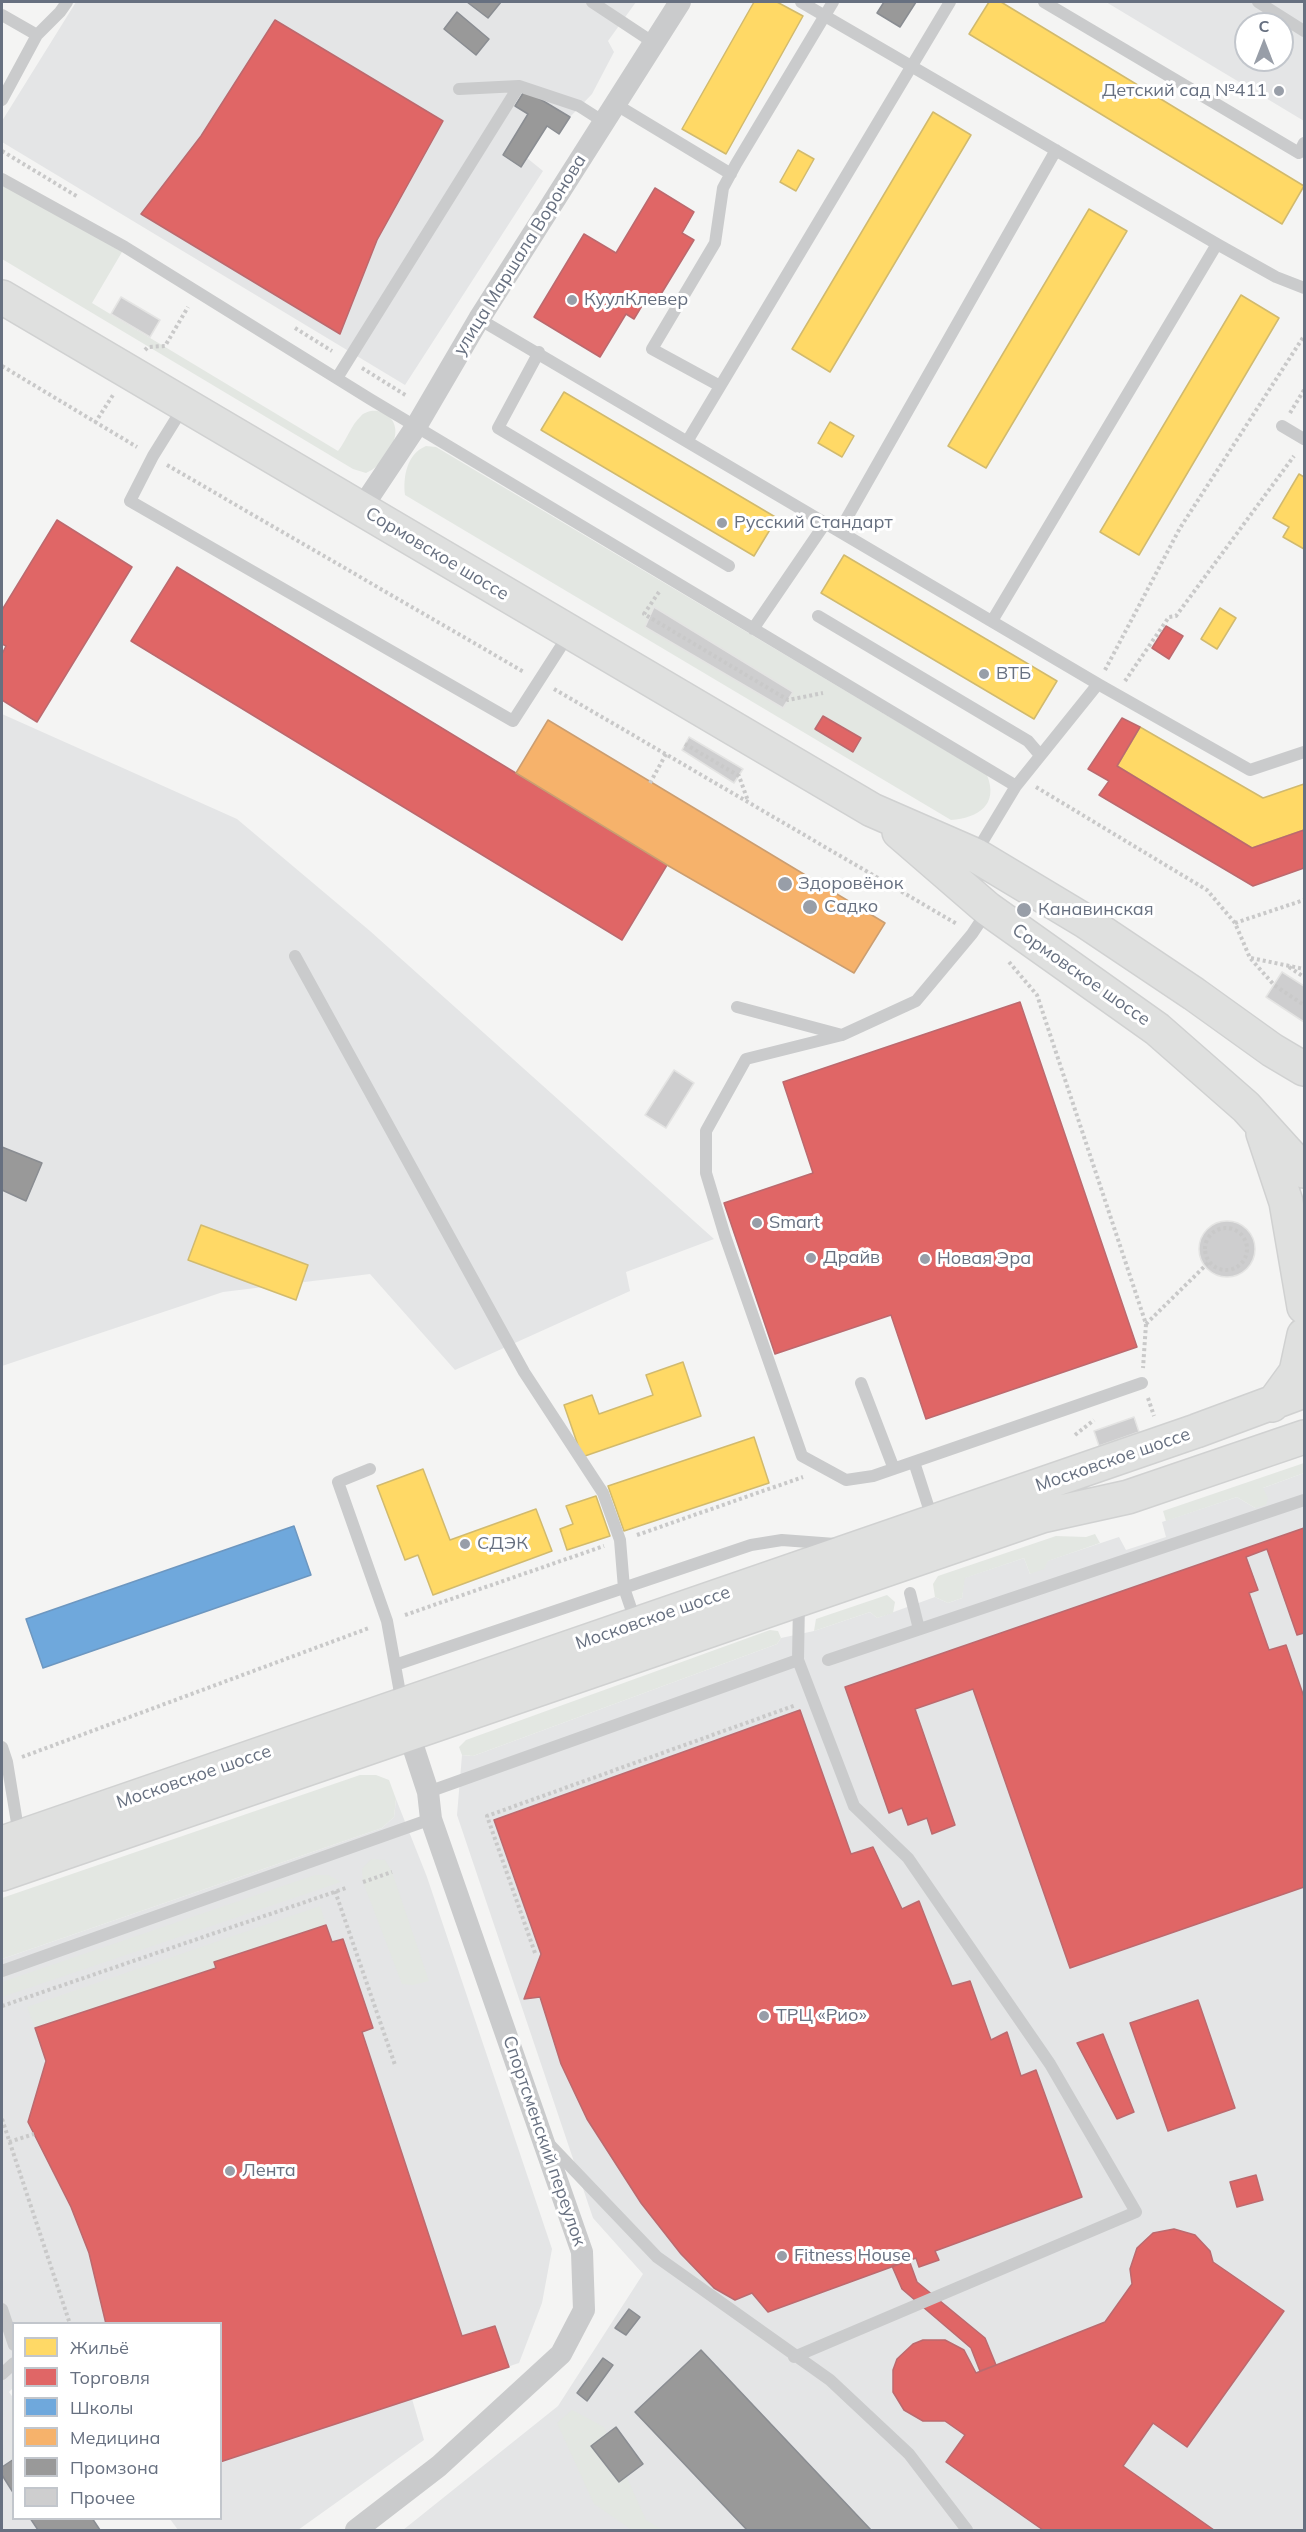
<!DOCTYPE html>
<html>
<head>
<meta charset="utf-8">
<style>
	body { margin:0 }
	#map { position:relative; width:1306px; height:2532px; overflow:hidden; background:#f4f4f3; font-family:Mulish,sans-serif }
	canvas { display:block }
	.frame { position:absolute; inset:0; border:3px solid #677080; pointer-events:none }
	.legend { position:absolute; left:12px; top:2322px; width:210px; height:198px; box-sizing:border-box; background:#fff; border:2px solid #c2c6cc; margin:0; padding:8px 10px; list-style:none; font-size:18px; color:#677080 }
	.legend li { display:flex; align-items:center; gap:12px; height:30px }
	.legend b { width:30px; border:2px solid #c2c6cc }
	.north { position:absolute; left:1234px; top:12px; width:60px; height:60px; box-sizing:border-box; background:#fff; border:2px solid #c2c6cc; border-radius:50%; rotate:0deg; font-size:16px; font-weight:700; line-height:24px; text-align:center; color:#677080 }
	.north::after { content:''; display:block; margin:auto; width:21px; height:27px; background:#989ea8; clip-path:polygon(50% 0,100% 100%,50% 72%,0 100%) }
</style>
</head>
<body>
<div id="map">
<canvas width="1306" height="2532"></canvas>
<div class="frame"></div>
<ul class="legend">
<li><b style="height:16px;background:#ffd966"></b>Жильё</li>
<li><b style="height:16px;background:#e06666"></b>Торговля</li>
<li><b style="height:16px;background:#6fa8dc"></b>Школы</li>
<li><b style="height:16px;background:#f6b26b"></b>Медицина</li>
<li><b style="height:16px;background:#999"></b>Промзона</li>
<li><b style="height:16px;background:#cececf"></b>Прочее</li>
</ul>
<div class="north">С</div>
</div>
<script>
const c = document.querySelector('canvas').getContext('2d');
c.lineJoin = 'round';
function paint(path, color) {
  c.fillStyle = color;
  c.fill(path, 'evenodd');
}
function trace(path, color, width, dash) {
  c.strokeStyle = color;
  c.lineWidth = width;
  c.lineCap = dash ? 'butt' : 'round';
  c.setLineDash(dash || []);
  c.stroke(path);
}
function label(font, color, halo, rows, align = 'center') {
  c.font = font + ' Mulish,sans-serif';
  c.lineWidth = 6;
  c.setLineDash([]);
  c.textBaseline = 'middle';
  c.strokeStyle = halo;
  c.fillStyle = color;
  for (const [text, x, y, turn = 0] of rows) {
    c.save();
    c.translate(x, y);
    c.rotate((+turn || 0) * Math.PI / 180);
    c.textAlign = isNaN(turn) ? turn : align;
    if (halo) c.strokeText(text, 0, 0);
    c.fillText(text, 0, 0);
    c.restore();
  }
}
paint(new Path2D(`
	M76 2H636L608 41 614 52 592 94 570 117 559 134 547 126 527 158 543 171 405 385 2 142V121Z
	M1106 2H1304V121ZM1246 24H1282V60H1246Z
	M2 714 237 819 370 931 714 1239 626 1272 630 1291 455 1370 370 1274 223 1292 2 1366Z
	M1304 1473V2530H403L558 2406 643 2274 593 2218 457 1815 462 1755 473 1756 777 1644 781 1638 814 1631 870 1612 877 1618 935 1597 948 1603 962 1598 964 1578 1024 1558 1030 1574 1047 1561 1119 1537 1126 1550 1166 1537 1162 1522 1237 1497 1255 1508 1263 1488Z
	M396 1799 427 1877 552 2249 542 2303 519 2363 412 2399 424 2440 298 2530H178L170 2519 220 2518V2324H14L13 2388 9 2392 14 2399V2518L92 2519 100 2530H2V1959L382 1828 394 1817Z`), '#e4e5e6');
paint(new Path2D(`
	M2 183 122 252 92 303 338 451C346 441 351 425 361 416 364 412 372 410 378 411 413 421 388 464 366 473L353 469 2 259Z
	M426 446 436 447 987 775C999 805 978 818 951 820L405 495C403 476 407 454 426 446Z
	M1304 1463V1473L1263 1488 1268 1498 1266 1505 1255 1508 1237 1497 1166 1521 1163 1511Z
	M1095 1534 1100 1543 1048 1561 1044 1569 1030 1574 1024 1558 965 1578 962 1598 948 1603 935 1597 933 1584 938 1576 1056 1536 1086 1537Z
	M887 1595 895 1602 893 1613 877 1618 870 1612 814 1631 816 1619Z
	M770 1630 778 1631 781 1638 777 1644 473 1756 462 1755 459 1747 466 1740Z
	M360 1775H376L389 1780 396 1799 394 1817 382 1828 2 1959V1898Z
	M371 1859 385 1860 392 1872 429 1981 413 1985 402 1984 363 1882 362 1869Z
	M315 1875H328L341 1882 2 1997V1982Z
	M320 1906 326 1925 214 1962 216 1968 35 2028 27 2007Z
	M572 2410 604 2427 646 2520 663 2530H632L594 2504 557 2423Z`), '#e3e7e2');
const homes = new Path2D(`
	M754 2H777L803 16 726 154 682 129Z
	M989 2H1001L1304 186 1282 224 969 34Z
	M933 112 971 135 830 372 792 349Z
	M798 150 814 159 796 191 780 182Z
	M1089 209 1127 231 986 468 948 446Z
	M1241 295 1279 318 1139 555 1100 532Z
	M564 392 777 518 754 556 541 430Z
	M830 422 854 436 842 457 818 443Z
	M1299 474 1304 477V549L1283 537 1289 527 1273 518Z
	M844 555 1057 681 1034 719 821 593Z
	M1220 608 1236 618 1217 649 1201 639Z
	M1140 727 1263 798 1304 784V830L1252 848 1117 766Z
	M201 1225 308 1265 296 1300 188 1260Z
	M683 1362 701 1416 582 1457 564 1405 592 1395 599 1414 653 1395 646 1375Z
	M754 1437 769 1483 624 1531 608 1486Z
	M423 1469 450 1540 536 1509 552 1551 433 1595 418 1555 405 1560 377 1486Z
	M596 1496 610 1536 567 1550 560 1529 573 1524 566 1506Z`);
paint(homes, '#ffd966');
trace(homes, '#d1ba6e', 1.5);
const shops = new Path2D(`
	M275 20 443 121 377 240 340 334 141 214 201 136Z
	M655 188 694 212 682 233 694 240 655 304 646 299 634 319 626 314 600 357 534 317 584 234 616 253Z
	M57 520 132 567 37 722 2 700V654L6 646 2 644V610Z
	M177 567 667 865 622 940 131 641Z
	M1166 626 1183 636 1169 659 1152 648Z
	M823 716 861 738 853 752 815 729Z
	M1122 718 1140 727 1117 766 1252 848 1304 830V868L1253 886 1099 795 1109 781 1088 769Z
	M1020 1002 1137 1347 926 1419 891 1315 775 1354 724 1203 813 1173 783 1082Z
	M1304 1528V1633L1297 1635 1267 1549 1246 1557 1258 1590 1249 1593 1269 1650 1286 1645 1304 1697V1887L1070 1968 973 1689 915 1709 955 1825 932 1834 927 1818 908 1825 902 1808 889 1813 845 1687Z
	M800 1710 851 1854 873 1847 902 1909 919 1901 952 1986 970 1981 991 2040 1007 2032 1021 2076 1036 2070 1082 2197 935 2251 939 2260 919 2267 916 2258 768 2312 752 2293 735 2300 714 2288 681 2254 641 2203 587 2119 561 2064 540 1997 524 1999 541 1954 494 1820Z
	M326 1925 332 1942 343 1939 373 2028 362 2032 462 2336 495 2326 509 2367 220 2462V2324H106L89 2253 71 2207 28 2122 46 2061 35 2028 216 1968 214 1962Z
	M1198 2000 1235 2108 1168 2131 1130 2023Z
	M1103 2034 1134 2112 1117 2119 1077 2043Z
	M1256 2175 1263 2200 1237 2207 1230 2182Z
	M1174 2229 1195 2235 1210 2251 1213 2262 1284 2311 1187 2447 1153 2423 1123 2466 1214 2530H1043L946 2462 965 2435 945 2421H923L904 2410 893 2392V2370L897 2359 913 2344 923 2340H945L964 2350 976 2373 1105 2322 1132 2284 1130 2269 1137 2248 1153 2233Z
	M909 2260 917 2282 985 2338 996 2365 980 2371 971 2348 902 2289 892 2266Z`);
paint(shops, '#e06666');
trace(shops, '#bc696e', 1.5);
const schools = new Path2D(`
	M294 1526 311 1575 43 1668 26 1619Z`);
paint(schools, '#6fa8dc');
trace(schools, '#6d97c0', 1.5);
const health = new Path2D(`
	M548 720 885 923 854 973 667 865 516 773Z`);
paint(health, '#f6b26b');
trace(health, '#cb9e71', 1.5);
const industry = new Path2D(`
	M467 2H501L488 18Z
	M884 2H916L900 27 877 13Z
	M457 12 489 39 476 55 444 29Z
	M525 90 570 117 559 134 547 126 521 167 503 155 528 114 515 106Z
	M2 1147 42 1163 26 1201 2 1190Z
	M629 2309 640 2317 626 2335 615 2328Z
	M701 2350 871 2530H747L635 2412Z
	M603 2358 613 2365 587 2401 577 2393Z
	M616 2427 643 2464 619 2482 591 2446Z
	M14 2459V2494L2 2475V2467Z
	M30 2518H92L100 2530H38Z`);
paint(industry, '#999');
trace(industry, '#8a8d92', 1.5);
const building = new Path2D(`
	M121 297 160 320 150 337 111 314Z
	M654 607 793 692 783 708 645 627Z
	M689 737 743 769 734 783 682 750Z
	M1282 972 1304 986V1022L1266 997Z
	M674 1070 694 1083 666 1128 645 1115Z
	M1199 1249a28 28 0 1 1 56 0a28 28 0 1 1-56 0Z
	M1134 1417 1139 1432 1099 1446 1094 1431Z`);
paint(building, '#cececf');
trace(building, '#e4e4e3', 1.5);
const secondary = new Path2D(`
	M2 297 872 810 975 855 1085 921 1194 994 1272 1050 1304 1069
	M899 832 988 909 1157 1029 1246 1107 1304 1171
	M1263 1133 1286 1202 1304 1307
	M1272 1405 1296 1372 1304 1335
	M2 1843 1196 1431 1304 1391
	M2 1874 1042 1516 1128 1497 1304 1437`);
trace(secondary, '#d0d1d1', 36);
trace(new Path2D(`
	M2 151 78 197
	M295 328 332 351
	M145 350 148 347 165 346 188 307
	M2 366 137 447
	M362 368 407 396
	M1290 413 1304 390
	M95 423 113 395
	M167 465 524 672
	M659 592 644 614 788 700 823 693
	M1105 670 1180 528 1304 336
	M1125 681 1169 617 1176 616 1294 456
	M554 689 957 924
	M685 744 739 776 748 801
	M650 783 666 754
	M1036 787 1207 890 1235 923 1250 958 1274 985 1304 1005
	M1235 923 1304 900
	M1251 958 1304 969
	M1009 962 1037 995 1146 1324 1143 1368
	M1289 967 1304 977
	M1205 1249a21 21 0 1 1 42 0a21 21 0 1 1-42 0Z
	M1146 1324 1209 1262
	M1148 1398 1154 1416
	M1075 1435 1094 1420
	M637 1535 803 1477
	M405 1615 604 1546
	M22 1757 369 1628
	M363 1882 392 1872
	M335 1891 395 2065
	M535 1953 487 1816 796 1705
	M2 2006 346 1888
	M2 2119 70 2324
	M9 2142 34 2134`), '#c9c9c9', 4, [3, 3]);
trace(new Path2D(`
	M592 2 654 43
	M801 2 1217 244
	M1044 2 1299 153 1304 143
	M1258 2 1304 31
	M2 15 37 35 2 100
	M37 35 60 12 67 2
	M459 89 519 86 579 106 604 122
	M615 104 731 174
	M2 179 125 247 370 399 1016 786
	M479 319 1098 684 1016 786 975 854
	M539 352 498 428 729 566
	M337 378 519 86
	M720 386 652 349 715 243 723 188 736 164 833 2
	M184 406 153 456 130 501 513 721 569 634
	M1282 426 1304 439
	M688 440 950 2
	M840 530 1056 150
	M818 616 1028 741 1040 755
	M992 621 1217 244 1276 277 1304 288
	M753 629 826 522
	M1098 684 1250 770 1304 752
	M295 956 524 1372 603 1493 620 1540 624 1588 636 1623
	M737 1007 842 1035 916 1001 972 934 988 910
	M842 1035 746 1059 706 1131V1173L725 1236 802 1456 846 1480 873 1476 1142 1383
	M861 1383 894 1469
	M914 1462 933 1521
	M370 1469 338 1482 387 1621 402 1704
	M910 1593 919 1629
	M828 1660 1304 1500
	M395 1665 751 1545 782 1540 835 1544
	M2 1747 7 1762 19 1835
	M428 1792 798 1660
	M2 1971 431 1819
	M550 2145 657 2257 830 2380 909 2454 967 2530
	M2 2309 14 2345
	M794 2357 1136 2212 1050 2064 908 1858 854 1806 798 1660 799 1601
	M2 2374 14 2363`), '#cacbcc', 12);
trace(new Path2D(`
	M361 509 417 425 479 319 680 2
	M356 2530 439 2466 561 2354 584 2310 582 2252 431 1819 428 1792 405 1722`), '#cacbcc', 22);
trace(secondary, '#dfe0df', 33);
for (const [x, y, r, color] of [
	[1279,91,6,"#989ea8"],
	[572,300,6,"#989ea8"],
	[722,523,6,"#989ea8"],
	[984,674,6,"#989ea8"],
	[785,884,8,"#989ea8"],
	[810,907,8,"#989ea8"],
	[1024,910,8,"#989ea8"],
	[757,1223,6,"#989ea8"],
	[811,1258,6,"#989ea8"],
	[925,1259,6,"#989ea8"],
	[465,1544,6,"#989ea8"],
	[764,2016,6,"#989ea8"],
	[230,2171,6,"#989ea8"],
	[782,2256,6,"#989ea8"]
]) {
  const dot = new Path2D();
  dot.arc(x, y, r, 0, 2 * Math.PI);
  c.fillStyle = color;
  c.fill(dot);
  trace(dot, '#fff', 2);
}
label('18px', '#677080', '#fff', [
	["Детский сад №411",1267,91,"right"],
	["КуулКлевер",584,300],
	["Русский Стандарт",734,523],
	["ВТБ",996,674],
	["Здоровёнок",798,884],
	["Садко",824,907],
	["Канавинская",1038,910],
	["Smart",769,1223],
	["Драйв",823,1258],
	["Новая Эра",937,1259],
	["СДЭК",477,1544],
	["ТРЦ «Рио»",776,2016],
	["Лента",242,2171],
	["Fitness House",794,2256]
], 'left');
label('18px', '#677080', '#fff', [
	["улица Маршала Воронова",520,255,-58],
	["Сормовское шоссе",437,554,31],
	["Сормовское шоссе",1081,975,35],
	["Московское шоссе",1113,1460,-19],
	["Московское шоссе",653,1618,-19],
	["Московское шоссе",194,1777,-19],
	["Спортсменский переулок",544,2141,71]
]);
</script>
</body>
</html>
